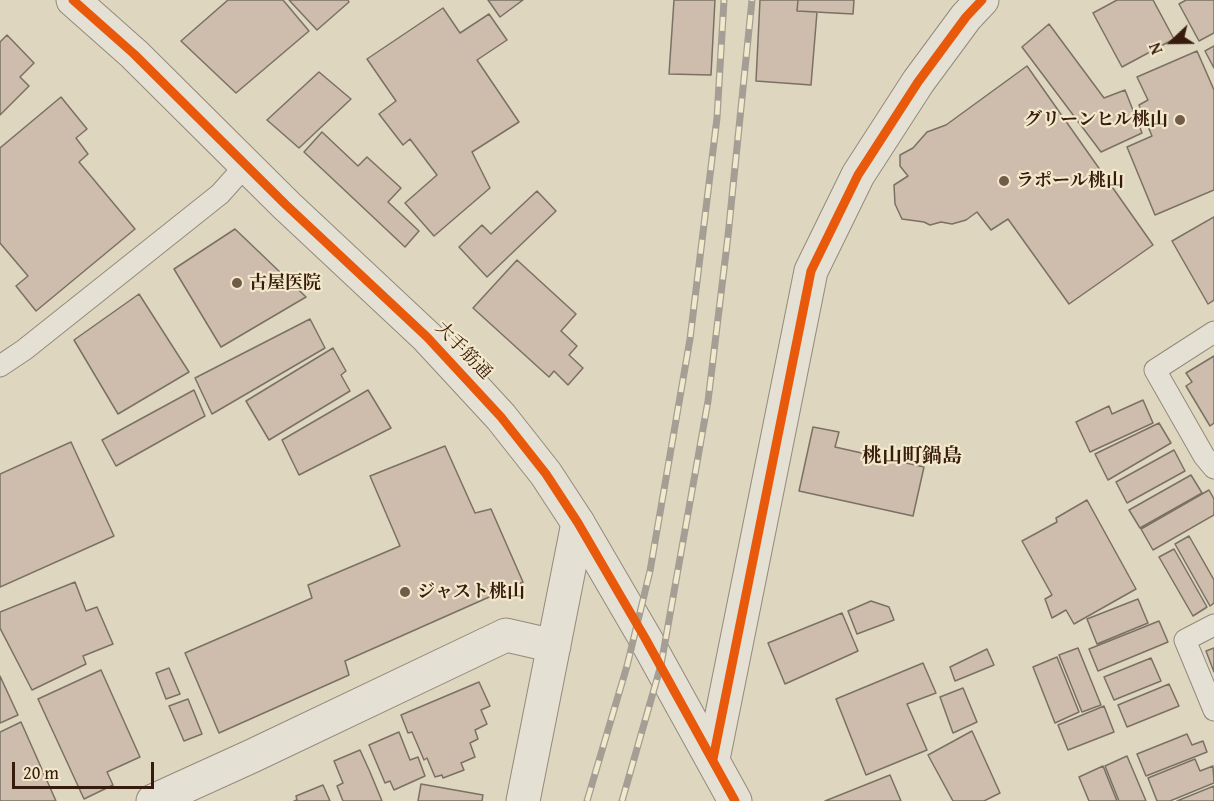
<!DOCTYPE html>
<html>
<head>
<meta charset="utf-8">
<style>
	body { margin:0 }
	#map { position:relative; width:1214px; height:801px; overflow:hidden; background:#ded6be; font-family:"Gentium Book Plus",serif }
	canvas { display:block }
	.north { position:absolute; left:1142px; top:12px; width:60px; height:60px; -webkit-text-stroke:4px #f2e8cc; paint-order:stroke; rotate:248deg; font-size:16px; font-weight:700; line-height:24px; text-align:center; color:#371b0c }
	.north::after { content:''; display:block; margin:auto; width:21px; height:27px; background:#371b0c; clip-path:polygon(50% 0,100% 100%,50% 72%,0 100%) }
	.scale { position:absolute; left:12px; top:762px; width:142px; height:27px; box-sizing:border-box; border:3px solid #371b0c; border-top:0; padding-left:8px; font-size:18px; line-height:21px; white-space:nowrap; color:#371b0c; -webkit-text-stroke:4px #f2e8cc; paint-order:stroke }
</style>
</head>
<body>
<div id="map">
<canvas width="1214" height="801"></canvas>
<div class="north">N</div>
<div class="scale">20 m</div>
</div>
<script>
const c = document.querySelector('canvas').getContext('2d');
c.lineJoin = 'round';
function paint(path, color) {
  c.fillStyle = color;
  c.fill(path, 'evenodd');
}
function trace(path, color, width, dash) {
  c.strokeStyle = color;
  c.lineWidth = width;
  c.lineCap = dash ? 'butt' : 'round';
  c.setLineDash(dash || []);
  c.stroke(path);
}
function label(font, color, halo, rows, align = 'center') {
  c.font = font + ' "Gentium Book Plus","Noto Serif JP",serif';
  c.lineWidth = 4.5;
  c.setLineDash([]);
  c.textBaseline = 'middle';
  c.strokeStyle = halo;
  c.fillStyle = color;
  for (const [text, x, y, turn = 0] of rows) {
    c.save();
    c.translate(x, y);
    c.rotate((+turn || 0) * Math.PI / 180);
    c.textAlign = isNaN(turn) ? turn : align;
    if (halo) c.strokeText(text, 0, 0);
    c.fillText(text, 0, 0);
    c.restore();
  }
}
const building = new Path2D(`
	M228 0H283L309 31 236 93 181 41Z
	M289 0H348L349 2 317 30Z
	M488 0H523L500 17Z
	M674 0H715L711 75 669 74Z
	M760 0H798L797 11 817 12 811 85 756 81Z
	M798 0H854L853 14 797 11Z
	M1117 0H1153L1174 39 1122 67 1093 13Z
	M1186 0H1214V33L1199 41 1179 4Z
	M443 8 460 33 489 14 507 40 477 60 519 122 472 152 490 188 434 236 405 203 437 175 410 139 403 145 379 114 396 101 367 59Z
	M1049 24 1104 98 1125 90 1142 133 1101 152 1022 47Z
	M7 35 34 63 20 77 29 86 0 115V42Z
	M1214 46V68L1205 51Z
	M1197 51 1214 90V190L1155 215 1127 147 1152 136 1139 105 1148 100 1137 77Z
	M1027 66 1153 245 1069 304 1008 219 991 230 977 212 966 220 952 224 941 222 930 225 924 222 902 219 895 204 894 185 908 176 900 166V155L913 148 927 132 946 125Z
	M319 72 351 99 299 148 267 120Z
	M61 97 87 129 76 138 88 154 79 162 135 229 36 311 16 286 28 276 0 243V148Z
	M322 132 358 166 367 157 401 188 388 202 419 231 405 247 304 152Z
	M537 191 556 211 487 277 459 247 482 225 491 234Z
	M1214 217V300L1208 304 1172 241Z
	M235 229 306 297 221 347 174 269Z
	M517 260 576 314 561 331 577 346 569 355 583 368 568 385 554 371 549 377 473 308Z
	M139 294 189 372 118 414 74 340Z
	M310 319 325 348 212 414 195 378Z
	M333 348 346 371 341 375 350 391 269 440 246 401Z
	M1214 356V423L1210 426 1186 386 1192 382 1186 373Z
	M194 390 205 416 116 466 102 440Z
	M368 390 391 428 299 475 282 440Z
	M1143 400 1153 423 1090 452 1076 422 1109 406 1112 414Z
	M1159 423 1171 443 1108 480 1095 454Z
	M813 427 839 432 835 447 924 467 913 516 799 491Z
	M71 442 114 536 0 587V474Z
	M445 446 475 513 491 509 523 582 345 661 349 675 219 733 185 653 312 598 308 585 400 546 370 476Z
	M1174 450 1185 471 1127 503 1116 482Z
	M1191 475 1202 493 1140 528 1129 510Z
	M1209 490 1214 499V515L1153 550 1141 529Z
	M1087 500 1136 589 1074 624 1066 610 1052 618 1045 599 1052 595 1022 541 1057 522 1056 518Z
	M1189 536 1214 580V603L1210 606 1175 544Z
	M1174 549 1207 607 1193 616 1159 557Z
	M75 582 86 611 97 607 113 644 83 656 86 664 32 690 0 628V612Z
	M1138 599 1148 623 1097 644 1087 619Z
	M871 601 889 607 894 620 857 634 848 611Z
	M842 613 858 651 785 684 768 643Z
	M1159 621 1168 642 1098 671 1089 649Z
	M1078 648 1101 705 1082 712 1059 655Z
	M1214 648V672L1206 651Z
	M987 649 994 665 955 681 950 667Z
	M1057 657 1079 712 1055 723 1033 667Z
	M1151 658 1161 681 1114 700 1104 677Z
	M923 663 936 693 907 704 927 750 866 775 836 699Z
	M169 668 180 694 166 699 156 673Z
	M101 670 140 757 107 772 113 785 84 799 38 699Z
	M0 676 18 715 0 723Z
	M479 682 490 706 481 710 487 724 475 730 478 739 470 743 475 757 461 763 464 770 443 778 442 775 435 777 427 758 424 760 412 732 408 733 401 715Z
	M1169 684 1179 706 1127 727 1118 705Z
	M963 688 977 722 953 733 940 697Z
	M188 699 202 734 184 741 169 706Z
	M1104 706 1114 732 1068 750 1058 725Z
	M21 722 56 801H0V732Z
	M972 731 1000 793 984 801H953L928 755Z
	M399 732 410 760 418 757 425 776 394 790 390 781 385 783 369 745Z
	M1187 734 1192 745 1203 741 1207 752 1146 776 1137 754Z
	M360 750 370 772 382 801H343L337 786 343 783 334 761Z
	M1127 756 1146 801H1119L1105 766Z
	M1195 759 1200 771 1213 766 1214 783 1170 801H1157L1148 778Z
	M1103 766 1117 801H1089L1079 777Z
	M890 775 901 801H825Z
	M421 784 483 795 482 801H418Z
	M323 785 330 801H294L297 800 296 796Z
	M1214 786V801H1177Z`);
paint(building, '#cebdac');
trace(building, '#7a7164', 1.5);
const service = new Path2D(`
	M1214 332 1155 370 1204 456 1214 468
	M0 366 24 350 220 194 245 166
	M1214 625 1185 640 1214 710`);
const minor = new Path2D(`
	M713 759 811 271 858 175 918 82 966 17 982 0
	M153 801 252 756 506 635 554 646
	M523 801 578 523`);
const tertiary = new Path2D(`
	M73 0 134 54 286 205 427 337 501 417 546 474 578 523 645 638 735 801`);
trace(service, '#938a7b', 23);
trace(minor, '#938a7b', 35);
trace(tertiary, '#938a7b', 35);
trace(service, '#e5e0d4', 21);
trace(minor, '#e5e0d4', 33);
trace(tertiary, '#e5e0d4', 33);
const rail = new Path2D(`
	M587 801 627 666 650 571 690 339 717 118 724 0
	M622 801 661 665 708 401 728 236 752 0`);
trace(rail, '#a49e94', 7);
trace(rail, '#f2e8cc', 4.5, [14]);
trace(new Path2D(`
	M73 0 134 54 286 205 427 337 501 417 546 474 578 523 645 638 735 801
	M713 759 811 271 858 175 918 82 966 17 982 0`), '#e8590c', 9);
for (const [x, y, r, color] of [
	[1180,120,6,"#715c4a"],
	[1004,181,6,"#715c4a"],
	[237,283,6,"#715c4a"],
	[405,592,6,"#715c4a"]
]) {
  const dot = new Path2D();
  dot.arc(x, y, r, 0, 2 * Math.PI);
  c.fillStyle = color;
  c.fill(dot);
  trace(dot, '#f2e8cc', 2);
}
label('bold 18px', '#371b0c', '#f2e8cc', [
	["グリーンヒル桃山",1168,120,"right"],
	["ラポール桃山",1016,181],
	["古屋医院",249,283],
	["ジャスト桃山",417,592]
], 'left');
label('18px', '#371b0c', '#f2e8cc', [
	["大手筋通",463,351,46]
]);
label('bold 20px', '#371b0c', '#f2e8cc', [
	["桃山町鍋島",912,457]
]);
</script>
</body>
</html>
